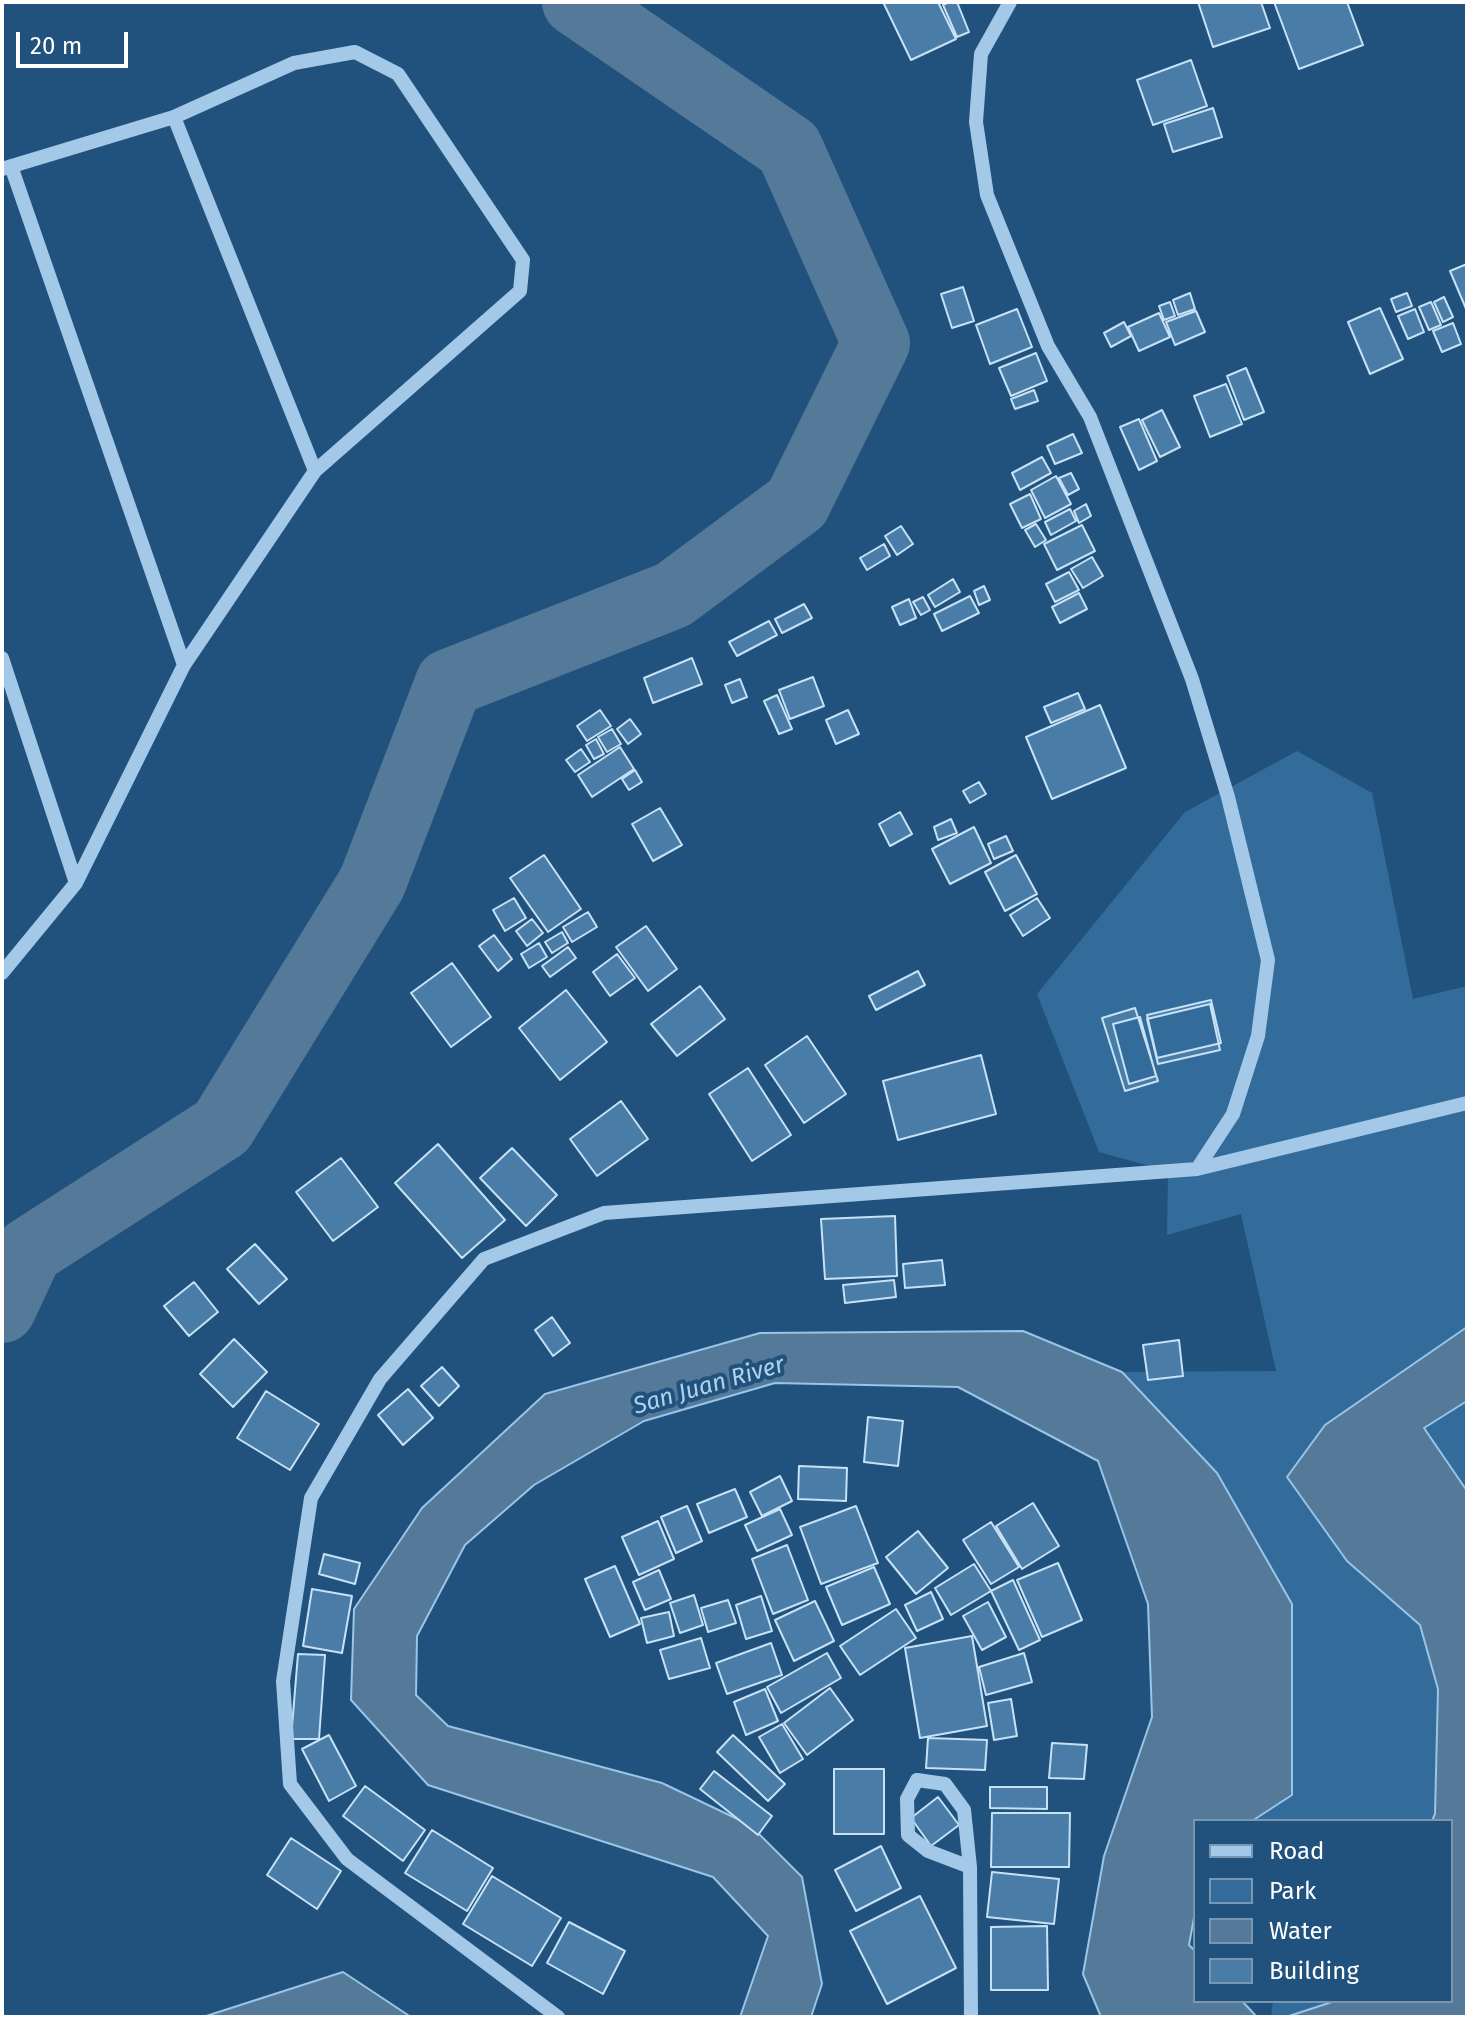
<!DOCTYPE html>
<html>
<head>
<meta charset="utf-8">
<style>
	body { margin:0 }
	#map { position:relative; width:1469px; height:2019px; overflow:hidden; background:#20527d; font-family:"Fira Sans",sans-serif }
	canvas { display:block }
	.frame { position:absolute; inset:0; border:4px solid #fff; pointer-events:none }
	.legend { position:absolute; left:1193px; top:1819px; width:260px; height:184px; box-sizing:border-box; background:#20527d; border:2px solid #7997b1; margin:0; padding:10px 14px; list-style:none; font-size:24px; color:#fff }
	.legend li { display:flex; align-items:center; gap:16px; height:40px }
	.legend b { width:40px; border:2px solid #7997b1 }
	.scale { position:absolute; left:16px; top:32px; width:112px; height:36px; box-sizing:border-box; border:4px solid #fff; border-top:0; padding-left:10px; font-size:24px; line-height:28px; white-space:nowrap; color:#fff; -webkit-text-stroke:6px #20527d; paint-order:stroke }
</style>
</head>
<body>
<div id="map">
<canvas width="1469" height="2019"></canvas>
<div class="frame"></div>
<ul class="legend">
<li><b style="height:10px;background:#a4c8e7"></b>Road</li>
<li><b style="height:22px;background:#336c9b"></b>Park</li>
<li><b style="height:22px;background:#557998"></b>Water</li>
<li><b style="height:22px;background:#497ca7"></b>Building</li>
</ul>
<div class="scale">20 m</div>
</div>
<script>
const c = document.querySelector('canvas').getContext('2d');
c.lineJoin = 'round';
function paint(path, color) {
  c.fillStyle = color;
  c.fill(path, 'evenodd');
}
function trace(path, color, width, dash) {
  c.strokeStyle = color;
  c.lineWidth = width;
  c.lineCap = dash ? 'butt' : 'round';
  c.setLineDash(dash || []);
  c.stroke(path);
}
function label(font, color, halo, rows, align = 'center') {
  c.font = font + ' "Fira Sans",sans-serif';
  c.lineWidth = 8;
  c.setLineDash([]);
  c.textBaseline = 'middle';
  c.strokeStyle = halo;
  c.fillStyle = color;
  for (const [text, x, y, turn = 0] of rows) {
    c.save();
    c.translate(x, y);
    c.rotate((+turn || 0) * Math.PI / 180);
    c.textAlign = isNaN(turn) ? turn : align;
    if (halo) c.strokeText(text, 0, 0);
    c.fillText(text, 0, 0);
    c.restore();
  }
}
paint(new Path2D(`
	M1297 751 1372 793 1413 999 1467 986V2017H1271L1273 2001H1451V1821H1252L1292 1794 1215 1471 1122 1372 1276 1371 1241 1214 1167 1235 1168 1171 1099 1152 1037 994 1185 812Z`), '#336c9b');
const water = new Path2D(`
	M1467 1327V1401L1424 1428 1467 1491V2017H1286L1335 2001H1451V1821H1432L1435 1814 1438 1689 1420 1625 1347 1561 1287 1477 1325 1425Z
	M1023 1331 1122 1372 1217 1473 1292 1604V1795L1252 1821H1195V1912L1189 1945 1195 1951V2001H1242L1257 2017H1101L1083 1974 1104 1856 1152 1717 1148 1604 1098 1461 958 1387 775 1383 644 1421 534 1485 465 1545 417 1636 416 1695 448 1726 662 1783 750 1825 802 1877 822 1984 811 2017H740L768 1936 713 1877 428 1785 351 1700 354 1609 422 1508 545 1394 760 1333Z
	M343 1972 411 2017H203Z`);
paint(water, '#557998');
trace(water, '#98c5e8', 2);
trace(new Path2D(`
	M2 1309 29 1251 222 1127 372 883 449 683 673 595 797 503 876 343 789 148 576 2`), '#557998', 68);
const building = new Path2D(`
	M883 2H938L956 39 911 60Z
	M949 2H957L969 32 957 37 943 5Z
	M1198 2H1261L1270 28 1213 47Z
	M1274 2H1347L1363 45 1299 69Z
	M1191 60 1207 106 1153 125 1137 80Z
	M1213 108 1222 137 1173 152 1164 124Z
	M1467 264V311L1450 271Z
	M963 287 974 321 952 328 941 294Z
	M1190 293 1195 309 1178 315 1173 300Z
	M1407 293 1412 306 1396 312 1391 299Z
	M1444 297 1453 317 1443 322 1434 302Z
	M1170 302 1175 316 1164 320 1159 306Z
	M1431 302 1441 325 1429 330 1419 307Z
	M1380 308 1403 359 1370 374 1348 322Z
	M1017 309 1032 347 990 364 976 325Z
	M1415 309 1424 332 1408 339 1398 316Z
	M1196 311 1205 332 1175 345 1166 322Z
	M1159 313 1170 337 1139 351 1128 327Z
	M1124 322 1131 336 1111 347 1104 333Z
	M1453 323 1461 344 1442 352 1433 331Z
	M1036 353 1047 381 1011 396 999 368Z
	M1246 368 1264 412 1244 420 1227 376Z
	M1226 384 1242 424 1210 437 1194 396Z
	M1034 390 1038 401 1015 409 1011 399Z
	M1162 410 1180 447 1160 457 1142 420Z
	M1139 419 1157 461 1139 470 1120 427Z
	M1073 434 1082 453 1055 464 1047 446Z
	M1042 457 1051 473 1020 490 1012 473Z
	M1071 473 1079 489 1068 495 1059 478Z
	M1056 476 1071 504 1045 518 1031 490Z
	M1030 494 1041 519 1022 528 1010 504Z
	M1086 504 1091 516 1079 523 1074 511Z
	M1070 509 1076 521 1051 535 1045 522Z
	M1036 524 1046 540 1035 547 1025 530Z
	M1082 525 1095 551 1057 570 1044 544Z
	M901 526 913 544 897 555 885 536Z
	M884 544 890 556 867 570 860 558Z
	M1092 557 1103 576 1083 588 1071 569Z
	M1069 572 1079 590 1055 602 1046 584Z
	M953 579 960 592 935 607 928 595Z
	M984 586 990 600 979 605 974 591Z
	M1079 593 1087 609 1060 623 1052 607Z
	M970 596 979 613 942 631 934 614Z
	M923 597 930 610 921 615 913 602Z
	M909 599 916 618 900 625 892 607Z
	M804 604 812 618 782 633 775 619Z
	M769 621 777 635 737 656 729 642Z
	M692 658 702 684 653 703 644 678Z
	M813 677 824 706 790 719 779 690Z
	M740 679 747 697 732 703 725 685Z
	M1078 693 1085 709 1051 723 1044 707Z
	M777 695 792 729 779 734 764 701Z
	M1100 705 1126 768 1052 799 1026 737Z
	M600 710 611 726 587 741 577 726Z
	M848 710 859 734 836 744 826 720Z
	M630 719 641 734 628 744 617 729Z
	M612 729 621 744 607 752 598 737Z
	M596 739 604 754 594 759 586 745Z
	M620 747 634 769 592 797 578 775Z
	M581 749 590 762 575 772 566 760Z
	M635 770 642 782 629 790 622 779Z
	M979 782 986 794 970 803 963 791Z
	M660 808 682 845 653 861 632 824Z
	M900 812 912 834 890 846 879 824Z
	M951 819 957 833 938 840 934 827Z
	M974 827 991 863 950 884 932 849Z
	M1006 836 1013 851 994 859 988 844Z
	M544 855 581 909 548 932 510 878Z
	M1016 855 1037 894 1005 911 985 872Z
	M514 898 526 918 505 931 493 910Z
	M1037 898 1050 918 1023 936 1010 915Z
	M588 912 597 927 572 942 563 927Z
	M532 919 543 933 527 946 516 931Z
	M646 926 677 969 648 991 616 947Z
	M562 932 568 943 552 953 545 942Z
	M494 935 512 959 498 971 479 946Z
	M539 943 547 957 529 968 521 954Z
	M568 947 576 958 550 977 542 966Z
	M617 954 635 978 610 996 593 972Z
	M452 963 491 1017 451 1047 411 993Z
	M918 971 925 985 876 1010 869 996Z
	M700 986 725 1019 677 1056 651 1024Z
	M566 990 607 1042 560 1080 519 1028Z
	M1211 1000 1221 1043 1157 1058 1147 1015Z
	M1210 1004 1220 1050 1158 1064 1147 1019Z
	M1135 1008 1158 1081 1125 1091 1102 1018Z
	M1140 1017 1156 1076 1129 1084 1113 1024Z
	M807 1036 846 1094 804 1123 765 1065Z
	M981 1055 996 1114 898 1140 883 1081Z
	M748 1068 791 1135 752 1161 709 1094Z
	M621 1101 648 1139 597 1176 570 1139Z
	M438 1144 505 1220 462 1258 395 1183Z
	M512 1148 557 1195 526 1226 480 1178Z
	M341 1158 378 1207 333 1241 296 1192Z
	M895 1216 897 1276 825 1279 821 1219Z
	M255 1244 287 1279 259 1304 227 1269Z
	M942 1260 945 1285 905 1288 903 1264Z
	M894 1280 896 1297 845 1303 843 1285Z
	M194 1282 218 1312 189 1336 164 1306Z
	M552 1317 570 1343 553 1356 535 1330Z
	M234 1339 267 1372 233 1407 200 1374Z
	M1179 1340 1183 1376 1148 1380 1143 1345Z
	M442 1367 459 1386 439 1406 421 1386Z
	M408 1389 433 1418 403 1445 378 1415Z
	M266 1391 319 1424 290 1470 237 1438Z
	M868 1417 903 1421 898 1466 864 1462Z
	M799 1466 847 1468 846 1501 798 1499Z
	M780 1476 792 1501 762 1516 750 1492Z
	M735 1489 747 1517 709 1533 697 1504Z
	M1033 1503 1059 1546 1022 1569 996 1526Z
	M687 1506 702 1541 676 1553 661 1517Z
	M856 1506 878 1563 821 1584 800 1527Z
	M780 1509 792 1535 757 1551 745 1525Z
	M658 1521 674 1559 639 1575 622 1537Z
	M991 1522 1019 1567 991 1584 963 1540Z
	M918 1531 948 1568 916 1594 886 1557Z
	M787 1545 808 1600 773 1614 752 1559Z
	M324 1554 360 1563 355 1584 319 1574Z
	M1058 1563 1082 1620 1042 1637 1017 1580Z
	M974 1564 991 1591 951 1615 935 1588Z
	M615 1566 640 1624 610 1637 585 1579Z
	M874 1567 890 1604 842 1625 826 1587Z
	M659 1570 671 1599 645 1610 633 1582Z
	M1013 1580 1040 1640 1019 1650 991 1591Z
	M312 1589 352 1596 342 1653 303 1646Z
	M931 1592 943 1619 917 1631 905 1605Z
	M694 1595 703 1625 680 1633 670 1603Z
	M761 1596 772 1631 746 1639 736 1605Z
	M728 1600 736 1623 708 1632 701 1608Z
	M815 1601 834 1641 794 1661 775 1620Z
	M988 1602 1006 1637 982 1650 963 1616Z
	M896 1609 916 1638 860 1675 840 1646Z
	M669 1612 674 1636 647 1643 641 1618Z
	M972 1636 987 1726 920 1738 905 1648Z
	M701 1638 710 1668 669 1679 660 1650Z
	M771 1643 782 1675 727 1694 716 1663Z
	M827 1653 841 1678 781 1713 767 1687Z
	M1024 1653 1032 1682 986 1695 979 1667Z
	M298 1654 325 1655 319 1739H291Z
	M830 1688 853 1720 807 1755 784 1723Z
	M765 1689 778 1721 746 1735 734 1702Z
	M1011 1699 1017 1736 994 1740 988 1703Z
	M782 1724 803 1759 780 1773 759 1737Z
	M329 1735 356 1786 329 1801 302 1749Z
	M733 1735 785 1784 768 1801 717 1752Z
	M928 1738 987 1740 985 1770 926 1768Z
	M1052 1743 1087 1745 1084 1779 1049 1778Z
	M834 1769H884V1834H834Z
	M714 1771 772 1816 758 1835 700 1789Z
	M365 1786 425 1830 403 1861 343 1816Z
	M990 1787H1047V1809L990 1808Z
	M938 1797 959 1825 931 1846 911 1818Z
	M992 1813H1070L1069 1867H991Z
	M432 1830 493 1868 467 1911 405 1873Z
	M291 1838 341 1871 317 1909 267 1875Z
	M881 1846 901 1888 856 1911 835 1870Z
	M992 1872 1059 1879 1054 1924 987 1917Z
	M492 1876 561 1918 532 1966 463 1924Z
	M920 1896 956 1968 887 2004 850 1931Z
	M569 1922 625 1951 603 1994 547 1963Z
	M1047 1926 1048 1990H991V1927Z`);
paint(building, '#497ca7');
trace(building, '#c7e1f5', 2);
trace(new Path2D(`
	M174 117 315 471
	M11 166 184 665
	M2 169 174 117 294 63 355 52 398 74 523 260 520 291 315 471 184 665 76 883 2 973
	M2 658 76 883
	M1197 1169 1467 1103
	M970 1867 928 1851 908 1835 907 1799 917 1780 945 1784 964 1810 970 1867 971 2017
	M558 2017 347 1859 290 1784 283 1681 311 1498 380 1379 484 1259 604 1213 1197 1169 1233 1114 1258 1036 1268 960 1228 797 1192 679 1090 417 1048 346 987 195 976 122 981 54 1010 2`), '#a4c8e7', 14);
label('italic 24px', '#afd2ee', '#20527d', [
	["San Juan River",709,1386,-16]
]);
</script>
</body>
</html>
